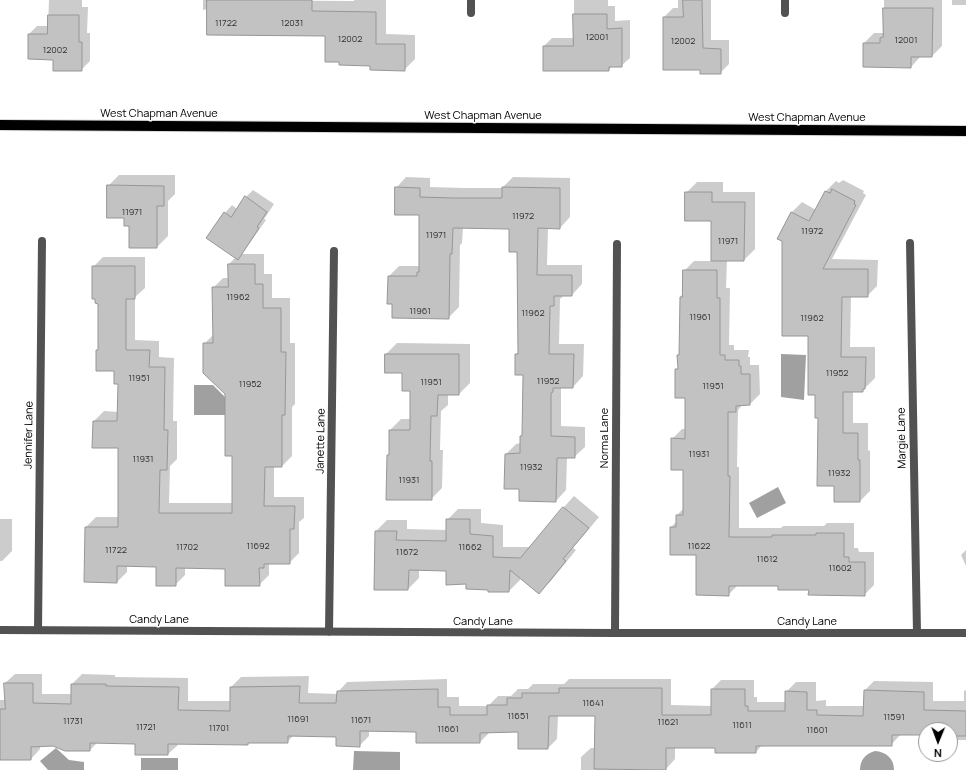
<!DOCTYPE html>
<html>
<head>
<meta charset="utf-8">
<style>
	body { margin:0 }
	#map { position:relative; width:966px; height:770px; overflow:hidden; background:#fff; font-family:Manrope,sans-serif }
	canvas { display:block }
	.north { position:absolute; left:918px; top:722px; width:40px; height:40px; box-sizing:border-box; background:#fff; border:1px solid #999; border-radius:50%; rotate:181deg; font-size:11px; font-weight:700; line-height:16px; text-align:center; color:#000 }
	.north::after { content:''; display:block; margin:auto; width:14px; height:18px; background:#000; clip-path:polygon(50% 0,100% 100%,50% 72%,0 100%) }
</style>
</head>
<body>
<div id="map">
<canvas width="966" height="770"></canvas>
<div class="north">N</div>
</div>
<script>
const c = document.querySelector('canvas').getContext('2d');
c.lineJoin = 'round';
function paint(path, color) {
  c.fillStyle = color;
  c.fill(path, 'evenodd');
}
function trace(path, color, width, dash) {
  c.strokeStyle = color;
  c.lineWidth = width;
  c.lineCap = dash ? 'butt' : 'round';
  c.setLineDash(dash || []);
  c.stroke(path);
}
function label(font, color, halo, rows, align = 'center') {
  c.font = font + ' Manrope,sans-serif';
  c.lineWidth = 3;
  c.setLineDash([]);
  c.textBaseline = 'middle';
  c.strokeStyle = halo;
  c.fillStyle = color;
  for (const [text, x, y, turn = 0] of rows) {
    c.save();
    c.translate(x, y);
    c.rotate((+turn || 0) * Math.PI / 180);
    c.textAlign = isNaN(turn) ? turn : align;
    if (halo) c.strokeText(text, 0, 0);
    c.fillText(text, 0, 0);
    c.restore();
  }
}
paint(new Path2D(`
	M781 354 806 355 804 400 781 397Z
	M194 385H213L225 397V415H194Z
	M778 487 786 503 757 518 749 503Z
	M56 748 69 760 84 762V770H48L40 761Z
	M354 751 400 752V770H353Z
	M875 751C886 752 894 758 894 770H860C860 760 865 754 875 751Z
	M141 758H178V770H141Z`), '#a0a0a0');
paint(new Path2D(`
	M49 0H82V7H88L87 33H90V61L81 70 54 59 29 34 37 26H48Z
	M203 0 354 1V0H386V34L415 35V59L404 70 340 61 326 35 208 9 203 10Z
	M574 0H608V6H615V21L630 20V58L621 66H612L609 70 544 46 552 38H574Z
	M678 0H716H711V40H729V64L720 73 701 69 664 17 673 8H678Z
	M884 0H942V46L932 56H921L911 67 864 43 874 33H884Z
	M952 0H966V5H952Z
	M119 175H175V194L168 201V236L157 247 130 225 108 186Z
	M406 177 430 178V187L464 188H502L513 177 570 178V217L560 228H548L547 265H582V284L572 295H564L560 299 559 344H584L583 376 573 387H561V426L585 427V447L574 457H567L566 490 556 501 520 488H505L506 454 516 444 521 443V436L524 434V374L516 354 519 352 518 251 510 228 463 227 462 243 460 245 459 307 448 318 393 303 389 276 399 266H420V214L396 188Z
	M843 180 864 191 863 193 866 195 832 259 878 260 877 286 867 296H851L850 347H875V378L862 391H853V423H868V451L870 450V491L860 501 819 417 792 212 802 202 816 210 826 191 836 181 839 183Z
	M697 182H723V192H755V249L744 260H727L726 288H730L729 345H734V350H749L748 357H750V365H759L760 394 750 404H743L738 410 737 467H739V528H781L783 526H824L827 523H854V548H858L859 552H874V585L864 595 779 585H738L728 595 697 554 671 527 677 521V515L684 508V469L672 439 682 429H686L687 397 676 370 679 367 678 355 680 354V297L683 294 684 271 694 261H712V220L686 193Z
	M253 190 274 204 264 219 266 220 242 254H264V274H272V298H290V343H295V404L292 407V456L282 466H274V497H304V518L299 522V553L289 563H269V575L259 585 226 568 185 567V575L175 585 157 566 127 565V572L117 582 85 581 86 527 96 517H119V447L94 421 104 411 118 412 119 383 115 370H97V350L99 348V303L93 267 103 257H145V288L135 297V340L159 341V357L174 358 173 421H177V459L170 466 169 503H233V455L226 394 204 344 214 334 213 288 223 278H229V264L236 257 208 238 225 213 232 205 237 209 246 197Z
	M397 343 470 344V383L459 394H448V405L441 411 440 450H443L442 488 431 499 388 455 390 453V430L401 419H411V389L403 372 386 354Z
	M574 496 599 517 573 548 576 550 550 582 539 592 520 577V580L509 591 489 589 467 583 447 570 419 569V578L408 589 376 531 387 520H407V529L447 530V520L458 509H481V523L503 525V547H530L564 507Z
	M0 519H12V551L2 561H0Z
	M966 550V566L961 555Z
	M15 674H42V694H72V684L82 674 115 675V677L188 678V701H231V687L241 677 309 676 308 693 338 694V692L347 682 447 679V697H459V706H488L498 696H511L518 689H528L533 684H564L569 679H671V705L712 706V689L721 680H754V697H757V702H786V692L796 682H816V701L826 700V706H865V690L874 681 933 682V701H964V691L966 690V740H950V730H926V734H901L891 745H762L756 752 716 747H675V759L666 769 620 768 618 770H581V757L591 748H596V715H558L557 739 548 748 519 731 489 733 480 742 417 731 369 730V736L359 746 337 736 294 735 287 742 178 743V745L168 754 136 743 98 742 90 750 54 745 40 746V749L31 759H0V700H5V683Z`), '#0003');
const building = new Path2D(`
	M207 0H312V11L376 12V44H405V71L370 70V66L339 65V62H325V36L207 35Z
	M683 0H702L703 48 721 49V74H700V70H663V17H683Z
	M883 8H933L932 57H911V68L863 67V43H880V38L883 37Z
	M573 14H607V29L622 28V67H609V71H543V46H573Z
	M48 15H79V42H82V71H53V60L28 59V34H47Z
	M107 185 164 186V206H157V248H129V226H124V218H107Z
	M395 187 420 188V197L453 198H502V187L560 188V229L538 228 537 275H572V296H554V306H550L549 354H574L573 388H553V392L551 393V436L575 437V458H557L556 502 519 501V489H504L505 454 520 453V436H522L523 375H515V354H518L517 252H509V229L453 228 452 254H450L449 319 392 318V304H387L388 276H417V272H419V215H395Z
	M832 189 855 201 854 204 856 205 823 269H868V297H842L841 357H866L865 389H863V392H843V433H858V460H860V502H834V486H817L818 418H815V395H808V336H782V241L777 239 791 212 809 221 825 191 830 193Z
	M685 192H712V202H745L744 261H711V221H685Z
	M245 196 267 212 257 227 259 228 238 260 206 238 224 212 231 217Z
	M228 264H255V284H263V308H281V352H286L285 415H282V467H265L264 506H295L294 529H290V564H264V568H259L260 586H225V569L176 568V586H156V567L117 566V583L84 582 85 527H118V448H92L93 421H117L118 384H114V371H96V350H98V304L95 303V299H92V266H135V299H126V350H150L149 367H165L164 430H168L167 470H160L159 513H232V456H225V394L203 373V343H213L212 287H228Z
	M683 270H717V298H720V355H725V360H739V366H741V374H750V405L736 406V412H728V476H730L729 537H772V535H816V533H844V557H849V562H865V596L808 595 809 590H778V586H729V596L696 595V555H670V527H676V515H683V470H671V438L685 439V398H675V369H678L677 355H679L680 297H682Z
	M385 354H459V395H438L437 416H431L430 461H432V500H386L387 455H389V430H410V391H402V373H385Z
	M563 507 589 528 563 559 566 561 539 594 510 570 509 592H488V590L466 589V584L446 585V571L409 570 408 590H374L375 531H397L396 540 446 541V519H470V534L493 536V557L520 558Z
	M4 683H33V703L71 704V684H106V686L179 687 178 710 230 711V687L300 686 299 703H336L337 691 438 689V707H450V715H487V705H507V698H522V693H559V688H662V715H711V689H745V706H748V711H785V691L807 692V710H817V715L863 716 864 690 924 692V710L966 711V736H950V730H926V735H892V746H756V753H715V748H666V770L594 769 595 716H549L548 749H518V732L480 733V743H416V732L360 731V747L336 746V737L288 736V743H248V745L168 744V755H135V744L90 743V751H65L53 746 31 747V760H0V709H5Z`);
paint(building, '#c2c2c2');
trace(building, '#969696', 1);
const primary = new Path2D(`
	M0 125 966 131`);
trace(primary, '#dbdbdb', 12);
trace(new Path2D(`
	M471 13V0
	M785 13V0
	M910 243 917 633
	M0 630 615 633H966
	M38 630 42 241
	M329 632 334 251
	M615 633 617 244`), '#525252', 8);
trace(primary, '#000', 10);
label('9px', '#303030', null, [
	["11722",226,23],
	["12031",292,23],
	["12001",597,37],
	["12002",350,39],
	["12001",906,40],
	["12002",683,41],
	["12002",55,50],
	["11971",132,212],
	["11972",523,216],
	["11972",812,231],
	["11971",436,235],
	["11971",728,241],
	["11962",238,297],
	["11961",420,311],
	["11962",533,313],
	["11961",700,317],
	["11962",812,318],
	["11952",837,373],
	["11951",139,378],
	["11952",548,381],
	["11951",431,382],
	["11952",250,384],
	["11951",713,386],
	["11931",699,454],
	["11931",143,459],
	["11932",531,467],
	["11932",839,473],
	["11931",409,480],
	["11692",258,546],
	["11622",699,546],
	["11702",187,547],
	["11662",470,547],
	["11722",116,550],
	["11672",407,552],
	["11612",767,559],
	["11602",840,568],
	["11641",593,703],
	["11651",518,716],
	["11591",894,717],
	["11691",298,719],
	["11671",361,720],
	["11731",73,721],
	["11621",668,722],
	["11611",742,725],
	["11721",146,727],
	["11701",219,728],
	["11661",448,729],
	["11601",817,730]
]);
label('11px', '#000', '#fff', [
	["West Chapman Avenue",159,114],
	["West Chapman Avenue",483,116],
	["West Chapman Avenue",807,118],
	["Jennifer Lane",29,435,-89],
	["Norma Lane",605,438,-90],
	["Margie Lane",902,438,-91],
	["Janette Lane",321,441,-89],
	["Candy Lane",159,620],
	["Candy Lane",483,622],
	["Candy Lane",807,622]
]);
</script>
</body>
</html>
